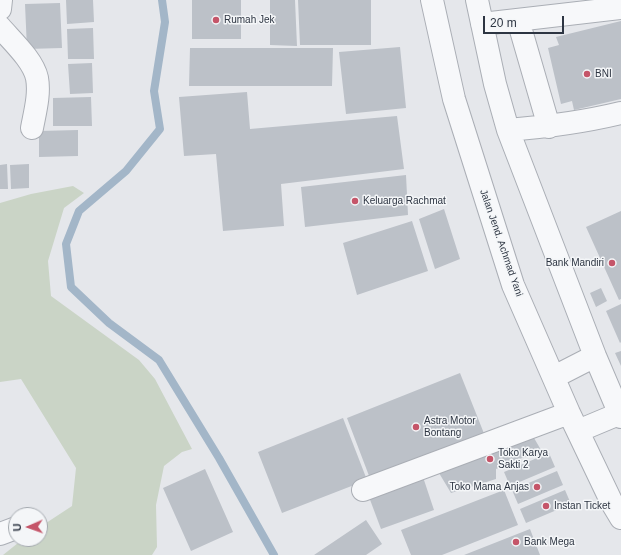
<!DOCTYPE html>
<html>
<head>
<meta charset="utf-8">
<style>
	body { margin:0 }
	#map { position:relative; width:621px; height:555px; overflow:hidden; background:#e5e7eb; font-family:Helvetica,sans-serif }
	canvas { display:block }
	.north { position:absolute; left:8px; top:507px; width:40px; height:40px; box-sizing:border-box; background:#f4f6f8; border:1px solid #a4a9af; border-radius:50%; rotate:268deg; font-size:11px; font-weight:700; line-height:16px; text-align:center; color:#2d3542 }
	.north::after { content:''; display:block; margin:auto; width:14px; height:18px; background:#c55569; clip-path:polygon(50% 0,100% 100%,50% 72%,0 100%) }
	.scale { position:absolute; left:483px; top:16px; width:81px; height:18px; box-sizing:border-box; border:2px solid #2d3542; border-top:0; padding-left:5px; font-size:12px; line-height:14px; white-space:nowrap; color:#2d3542; -webkit-text-stroke:3px #f4f6f8; paint-order:stroke }
</style>
</head>
<body>
<div id="map">
<canvas width="621" height="555"></canvas>
<div class="north">U</div>
<div class="scale">20 m</div>
</div>
<script>
const c = document.querySelector('canvas').getContext('2d');
c.lineJoin = 'round';
function paint(path, color) {
  c.fillStyle = color;
  c.fill(path, 'evenodd');
}
function trace(path, color, width, dash) {
  c.strokeStyle = color;
  c.lineWidth = width;
  c.lineCap = dash ? 'butt' : 'round';
  c.setLineDash(dash || []);
  c.stroke(path);
}
function label(font, color, halo, rows, align = 'center') {
  c.font = font + ' Helvetica,sans-serif';
  c.lineWidth = 3;
  c.setLineDash([]);
  c.textBaseline = 'middle';
  c.strokeStyle = halo;
  c.fillStyle = color;
  for (const [text, x, y, turn = 0] of rows) {
    c.save();
    c.translate(x, y);
    c.rotate((+turn || 0) * Math.PI / 180);
    c.textAlign = isNaN(turn) ? turn : align;
    if (halo) c.strokeText(text, 0, 0);
    c.fillText(text, 0, 0);
    c.restore();
  }
}
paint(new Path2D(`
	M73 186 84 193 64 208 48 261 51 296 139 360 155 379 192 449 182 452 164 466 156 505 157 547 152 555H3L23 539H40V527L72 506 76 468 21 379 0 382V203L31 194Z`), '#cad4c6');
trace(new Path2D(`
	M162 0 165 22 154 91 160 129 126 171 79 211 66 244 71 287 109 323 159 360 219 458 274 555`), '#a3b6c8', 8);
paint(new Path2D(`
	M66 0H93L94 22 67 24Z
	M192 0H241V39H192Z
	M270 0H295L297 46 270 45Z
	M298 0H371V45H300Z
	M60 3 62 48 27 49 25 4Z
	M621 21V99L574 110 572 101 561 104 548 48 559 45 556 37Z
	M93 28 94 59H68L67 29Z
	M400 47 406 108 346 114 339 52Z
	M190 48H333L332 86H189Z
	M92 63 93 93 70 94 68 64Z
	M247 92 250 129 397 116 404 169 281 184 284 226 223 231 216 154 184 156 179 97Z
	M91 97 92 126H53V98Z
	M78 130V156L39 157V131Z
	M7 164 8 189H0V165Z
	M29 164V188L11 189 10 165Z
	M406 175 408 215 305 227 301 187Z
	M444 209 460 259 435 269 419 219Z
	M621 211V299L619 300 586 227Z
	M412 221 428 271 357 295 343 243Z
	M601 288 607 301 596 307 590 293Z
	M621 304V342L620 343 606 311Z
	M621 351V366L615 353Z
	M460 373 485 436 371 481 347 418Z
	M343 418 367 480 282 513 258 452Z
	M530 431 541 450 496 469V479L451 493 436 468Z
	M549 453 555 467 510 486 504 472Z
	M205 469 233 532 191 551 163 488Z
	M557 471 563 485 518 504 512 490Z
	M423 477 434 510 381 529 369 497Z
	M504 490 518 525 442 555H411L401 530Z
	M565 490 571 504 526 523 520 509Z
	M366 520 382 544 366 555H314Z
	M530 529 540 555H464Z`), '#bcc1c8');
const minor = new Path2D(`
	M432 0 454 99 513 285 569 413 612 503 621 518
	M477 0 495 84 508 130 595 356 621 417
	M0 9 1 0
	M518 20 549 127
	M482 24 621 8
	M0 27C12 41 33 60 37 78 40 94 35 112 32 128
	M508 130C546 127 584 122 621 113
	M554 377 595 356
	M578 431 621 413
	M363 490 569 413
	M0 534 16 528`);
trace(minor, '#aaaeb5', 24);
trace(minor, '#f7f8fa', 22);
for (const [x, y, r, color] of [
	[216,20,4,"#c55569"],
	[587,74,4,"#c55569"],
	[355,201,4,"#c55569"],
	[612,263,4,"#c55569"],
	[416,427,4,"#c55569"],
	[490,459,4,"#c55569"],
	[537,487,4,"#c55569"],
	[546,506,4,"#c55569"],
	[516,542,4,"#c55569"]
]) {
  const dot = new Path2D();
  dot.arc(x, y, r, 0, 2 * Math.PI);
  c.fillStyle = color;
  c.fill(dot);
  trace(dot, '#f4f6f8', 1.5);
}
label('10px', '#2d3542', '#f4f6f8', [
	["Rumah Jek",224,20],
	["BNI",595,74],
	["Keluarga Rachmat",363,201],
	["Bank Mandiri",604,263,"right"],
	["Astra Motor",424,421],
	["Bontang",424,433],
	["Toko Karya",498,453],
	["Sakti 2",498,465],
	["Toko Mama Anjas",529,487,"right"],
	["Instan Ticket",554,506],
	["Bank Mega",524,542]
], 'left');
label('10px', '#2d3542', '#f4f6f8', [
	["Jalan Jend. Achmad Yani",501,243,71]
]);
</script>
</body>
</html>
